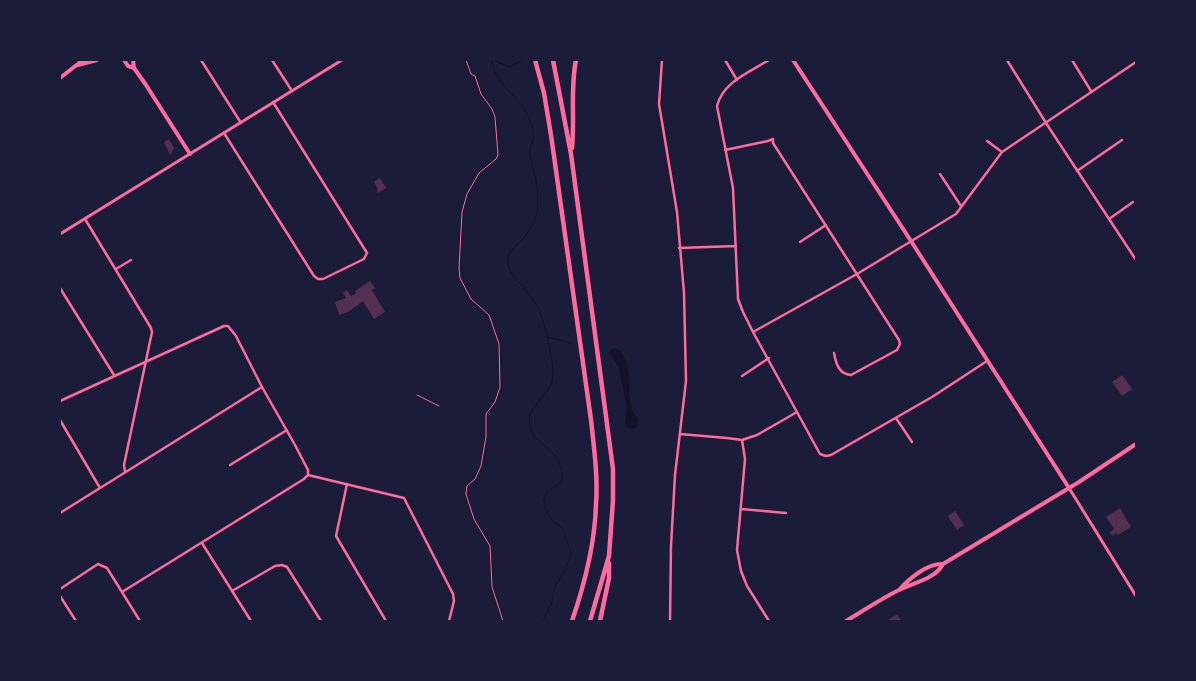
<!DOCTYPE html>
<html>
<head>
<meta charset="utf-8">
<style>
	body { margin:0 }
	#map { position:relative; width:1196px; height:681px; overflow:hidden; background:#1b1b3a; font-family:"DejaVu Sans",sans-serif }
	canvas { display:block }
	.frame { position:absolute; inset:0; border:61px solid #1b1b3a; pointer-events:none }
</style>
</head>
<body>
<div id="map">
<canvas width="1196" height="681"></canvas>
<div class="frame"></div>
</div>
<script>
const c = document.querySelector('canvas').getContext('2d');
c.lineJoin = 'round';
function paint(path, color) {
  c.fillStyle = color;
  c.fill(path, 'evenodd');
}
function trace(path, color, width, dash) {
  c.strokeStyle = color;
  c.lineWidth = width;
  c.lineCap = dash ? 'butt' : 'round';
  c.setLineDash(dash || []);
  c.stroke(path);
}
paint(new Path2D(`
	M613 348C631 348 629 389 630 402 631 410 635 414 638 420L637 426 633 429 628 428 625 424 627 409 619 367 609 353Z`), '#12122b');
trace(new Path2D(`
	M492 60C494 88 532 102 533 134 534 140 530 146 530 153 530 157 532 163 533 167 537 183 540 201 536 216 534 222 529 231 525 236 519 245 505 251 508 263 510 277 521 283 529 294 532 299 537 304 539 310 545 323 554 363 553 376 552 396 525 405 530 426 536 449 564 447 562 482L548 491 544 499 545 509 551 520 562 527 566 537 571 554 563 575 555 586 552 602 543 621
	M493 60 509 67 523 60
	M547 337 571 343`), '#12122b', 1);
paint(new Path2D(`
	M169 139 174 148 170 155 164 142Z
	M380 178 386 188 378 193 377 190 378 189 374 182Z
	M370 281 375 288 372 290 385 312 374 319 363 301 348 312 339 315 335 302 346 298 343 293 347 290 351 296 356 293 355 291Z
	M1122 375 1132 389 1122 396 1112 382Z
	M1120 508 1131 527 1118 535 1116 533 1112 536 1110 532 1114 529 1106 517Z
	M955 511 964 525 957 530 948 516Z
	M897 615 902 621H886L894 616Z`), '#542f53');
trace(new Path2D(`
	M466 60 471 74 475 76 481 94 492 109 495 117 498 155 496 159 479 173 467 194 462 212 459 269 460 278 471 299 489 315 499 344 500 387 495 402 486 414V437L481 466 475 479 467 486 466 494 474 519 490 546 492 587 503 621`), '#ff6b9d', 1);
trace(new Path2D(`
	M417 395 439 406`), '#ff6b9d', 1);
trace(new Path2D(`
	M201 60 241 123
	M272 60 292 91
	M662 60 659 104 677 212 684 293 686 381 675 475 671 546 670 621
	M725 60 737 80
	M769 60C748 73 723 82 717 106L733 188 738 299 743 312 753 332 820 454 826 456 831 455 932 397 987 361
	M1007 60 1046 123 1136 260
	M1072 60 1091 91
	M224 133 314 276 318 279H323L364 259 367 253 273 102
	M987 141 1002 152
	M725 150 768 141 773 139V143L899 340 900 344 897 350 851 375C839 374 836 364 834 353
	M1077 171 1122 140
	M940 174 961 206
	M85 219 151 328 152 332 124 465 125 472
	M1109 219 1133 202
	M800 242 826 225
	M679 248 736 246
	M116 269 131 260
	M60 288 114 375
	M753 332 857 274 956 214 1002 152 1136 62
	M742 376 769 358
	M60 401 224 326H228L236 336 262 387 295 445 308 470V475
	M896 418 912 442
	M60 420 100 488
	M680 434 727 438 742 440 757 435 797 412
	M742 440 745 459 737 550 741 571 747 586 769 621
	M230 465 287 430
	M308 475 404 498 453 594 454 601 449 621
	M347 484 336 536 386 621
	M741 509 786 513
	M60 513 262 387
	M202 543 251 621
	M60 589 98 564 107 568 140 621
	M232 591 275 566 282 565 287 567 321 621
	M122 592 304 479 308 475
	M60 596 76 621`), '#ff6b9d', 2.5);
trace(new Path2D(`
	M60 234 342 60
	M1069 488 1136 596`), '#ff6b9d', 3);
trace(new Path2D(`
	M124 60 128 66 134 68 146 85 190 154
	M133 60 134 68
	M793 60 911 241 1069 488
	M78 65 97 60
	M60 78 83 60`), '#ff6b9d', 4);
trace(new Path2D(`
	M899 590C909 579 927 563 943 564
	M846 621C863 611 879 600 897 591 911 583 935 580 943 564L1079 482 1136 444`), '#ff6b9d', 4);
trace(new Path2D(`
	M535 60 544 93 551 135 591 420C594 448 598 476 596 504 595 544 585 583 572 621
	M553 60 571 154 613 469V500L609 556 590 621
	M572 148C575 118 570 89 576 60
	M600 621 609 578V563`), '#ff6b9d', 4.5);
</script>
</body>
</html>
